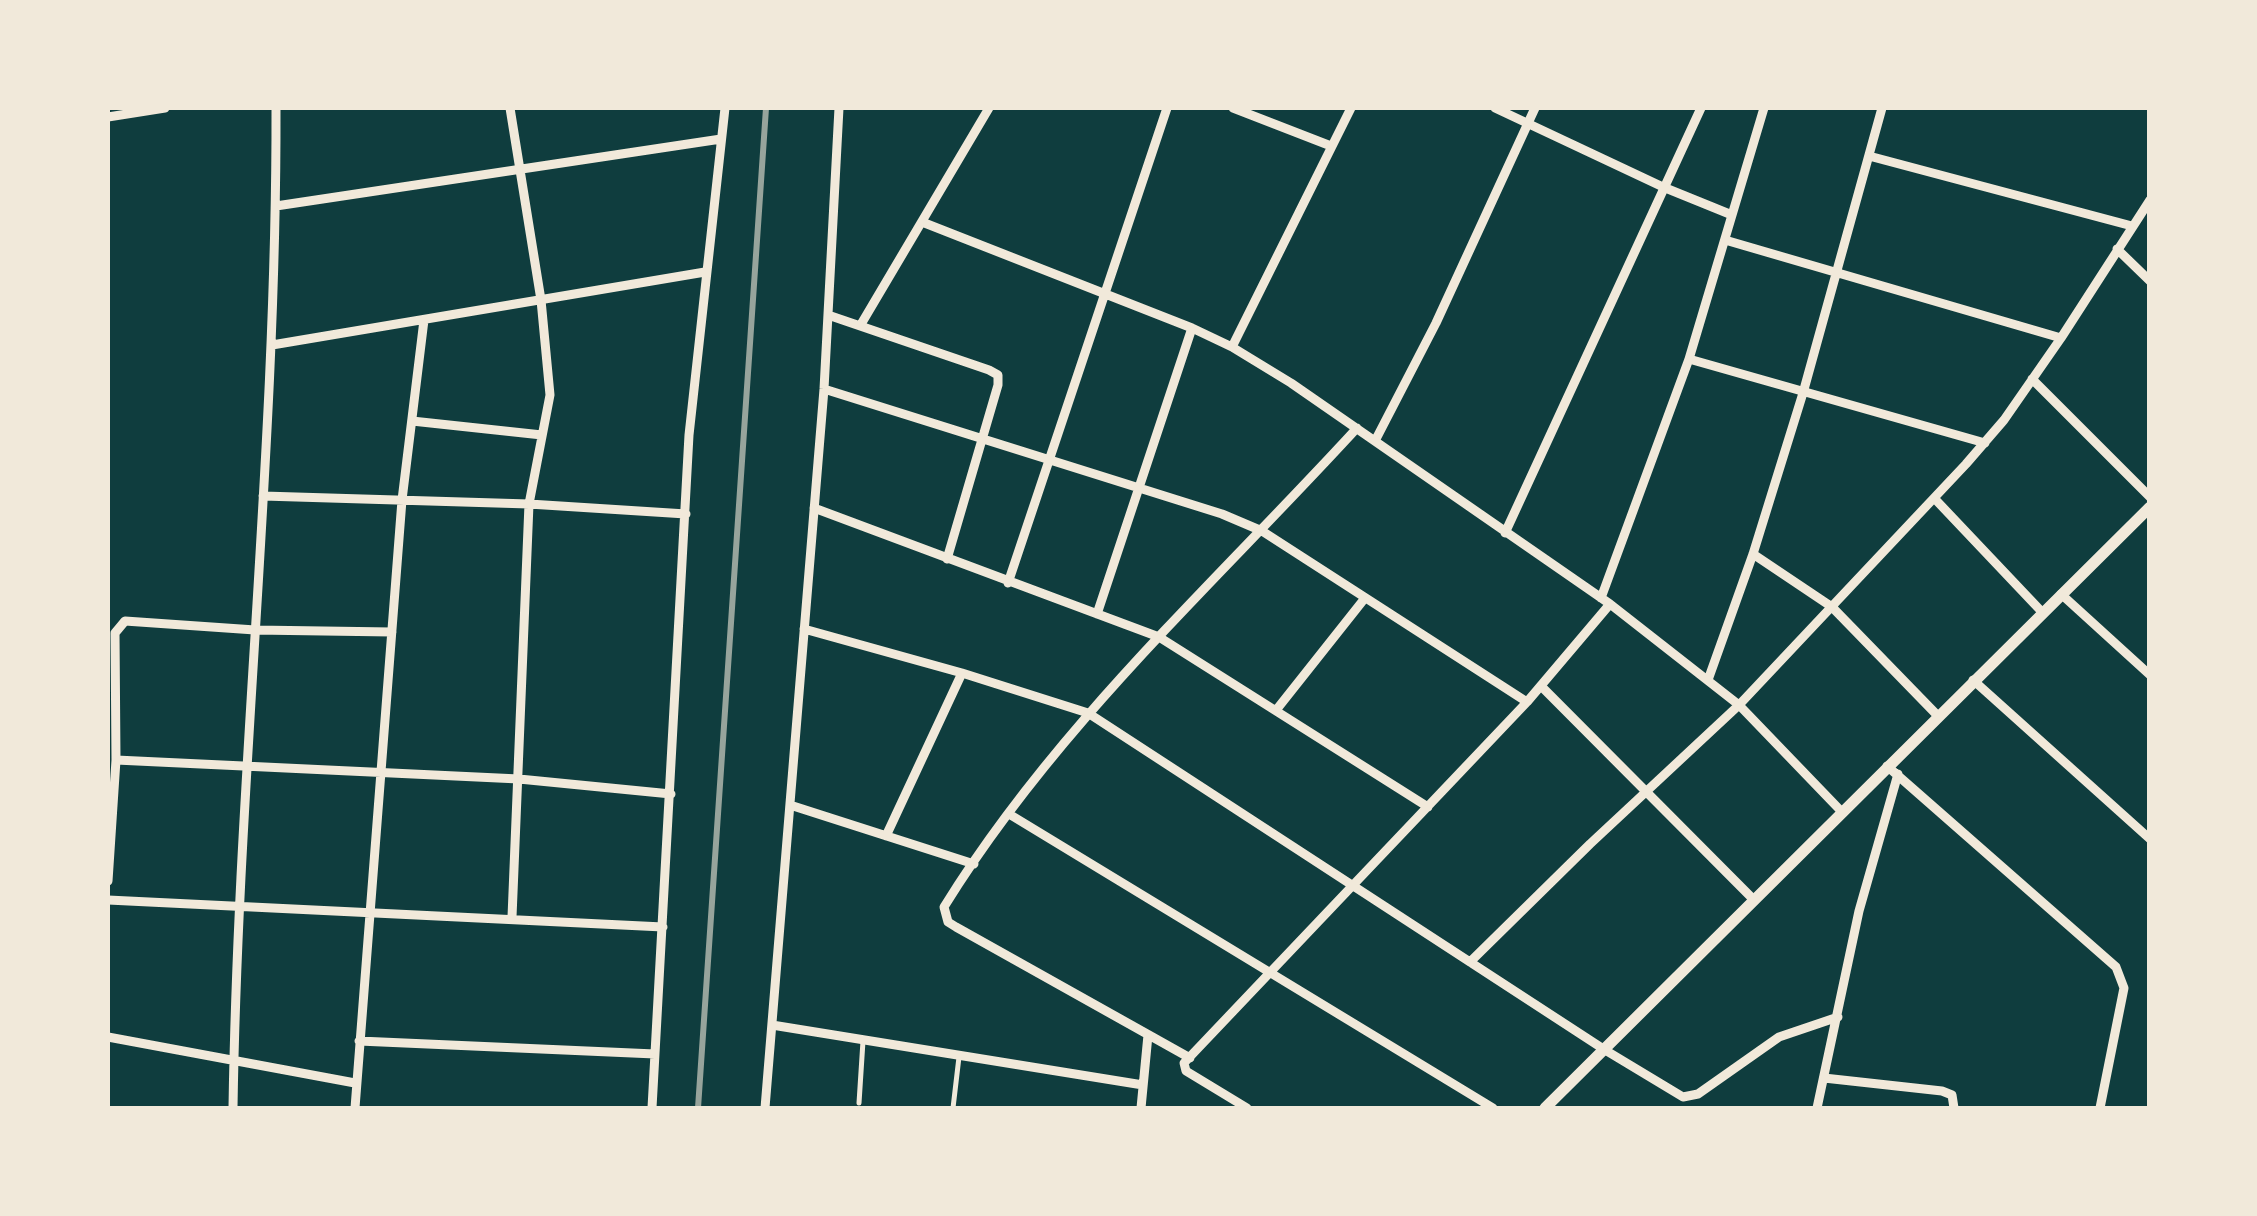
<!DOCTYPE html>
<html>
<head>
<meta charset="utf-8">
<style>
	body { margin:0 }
	#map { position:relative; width:2257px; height:1216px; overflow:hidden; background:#0f3d3e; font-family:"Work Sans",sans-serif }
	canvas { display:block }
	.frame { position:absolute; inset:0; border:110px solid #f1e9da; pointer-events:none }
</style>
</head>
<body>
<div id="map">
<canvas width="2257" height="1216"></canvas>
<div class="frame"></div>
</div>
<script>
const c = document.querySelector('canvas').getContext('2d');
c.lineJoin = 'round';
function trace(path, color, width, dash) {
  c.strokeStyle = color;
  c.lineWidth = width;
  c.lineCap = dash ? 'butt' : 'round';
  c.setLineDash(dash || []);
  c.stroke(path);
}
trace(new Path2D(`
	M859 1103 863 1041
	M953 1108 959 1057`), '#f1e9da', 5);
trace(new Path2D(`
	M510 108 541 300 550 395 529 504 512 917
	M1233 108 1331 146
	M1495 108 1663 187 1732 215
	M108 117 165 108
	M1869 156 2132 226
	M276 206 721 139
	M922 222 1192 328 1232 347 1291 383 1610 604 1739 705 1842 812
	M1725 240 2061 338
	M2117 249 2150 281
	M828 315 989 370 998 375V385L947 559
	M860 326 989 108
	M272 345 705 272
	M1232 347 1351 108
	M1689 359 1985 443
	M2032 379 2150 497
	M824 389 1222 514 1262 531 1527 702
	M412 421 542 435
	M1375 441 1436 323 1535 108
	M263 496 529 504 686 514
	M1934 498 2042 612
	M814 508 1159 637 1428 807
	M1505 533 1701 108
	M1753 554 1832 607 1937 715
	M1008 583 1167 108
	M2061 594 2150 675
	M1601 598 1689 359 1764 108
	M1097 614 1192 328
	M804 629 962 673 1088 713 1605 1050 1683 1097 1698 1094 1779 1037 1838 1017
	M1708 680 1753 554 1803 393 1882 108
	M1973 680 2150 839
	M1541 686 1754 900
	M1277 709 1365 598
	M116 760 519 779 671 794
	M1887 766 2116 967 2124 988 2100 1108
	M790 805 974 864
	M1009 814 1493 1108
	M886 836 962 673
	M108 881 116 760 115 633 125 621 255 630 392 632
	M108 900 663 927
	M1470 962 1590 844 1739 705 1966 464 2004 420 2061 338 2150 200
	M772 1025 1143 1085
	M108 1037 355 1083
	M359 1041 655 1054
	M1190 1058 956 927 948 922 944 907C1055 727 1215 583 1357 428
	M1824 1078 1942 1091 1952 1095 1954 1108
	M233 1108C238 774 277 442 276 108
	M355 1108 402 500 424 320
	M652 1108 689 435 725 108
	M765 1108 824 389 839 108
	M1141 1108 1148 1035
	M1247 1108 1186 1071 1184 1063 1527 702 1610 604
	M1817 1108 1859 911 1898 774`), '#f1e9da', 9);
trace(new Path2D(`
	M1545 1108 2150 507`), '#f1e9da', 11);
trace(new Path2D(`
	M698 1108 766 108`), '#97a49c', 6);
</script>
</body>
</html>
